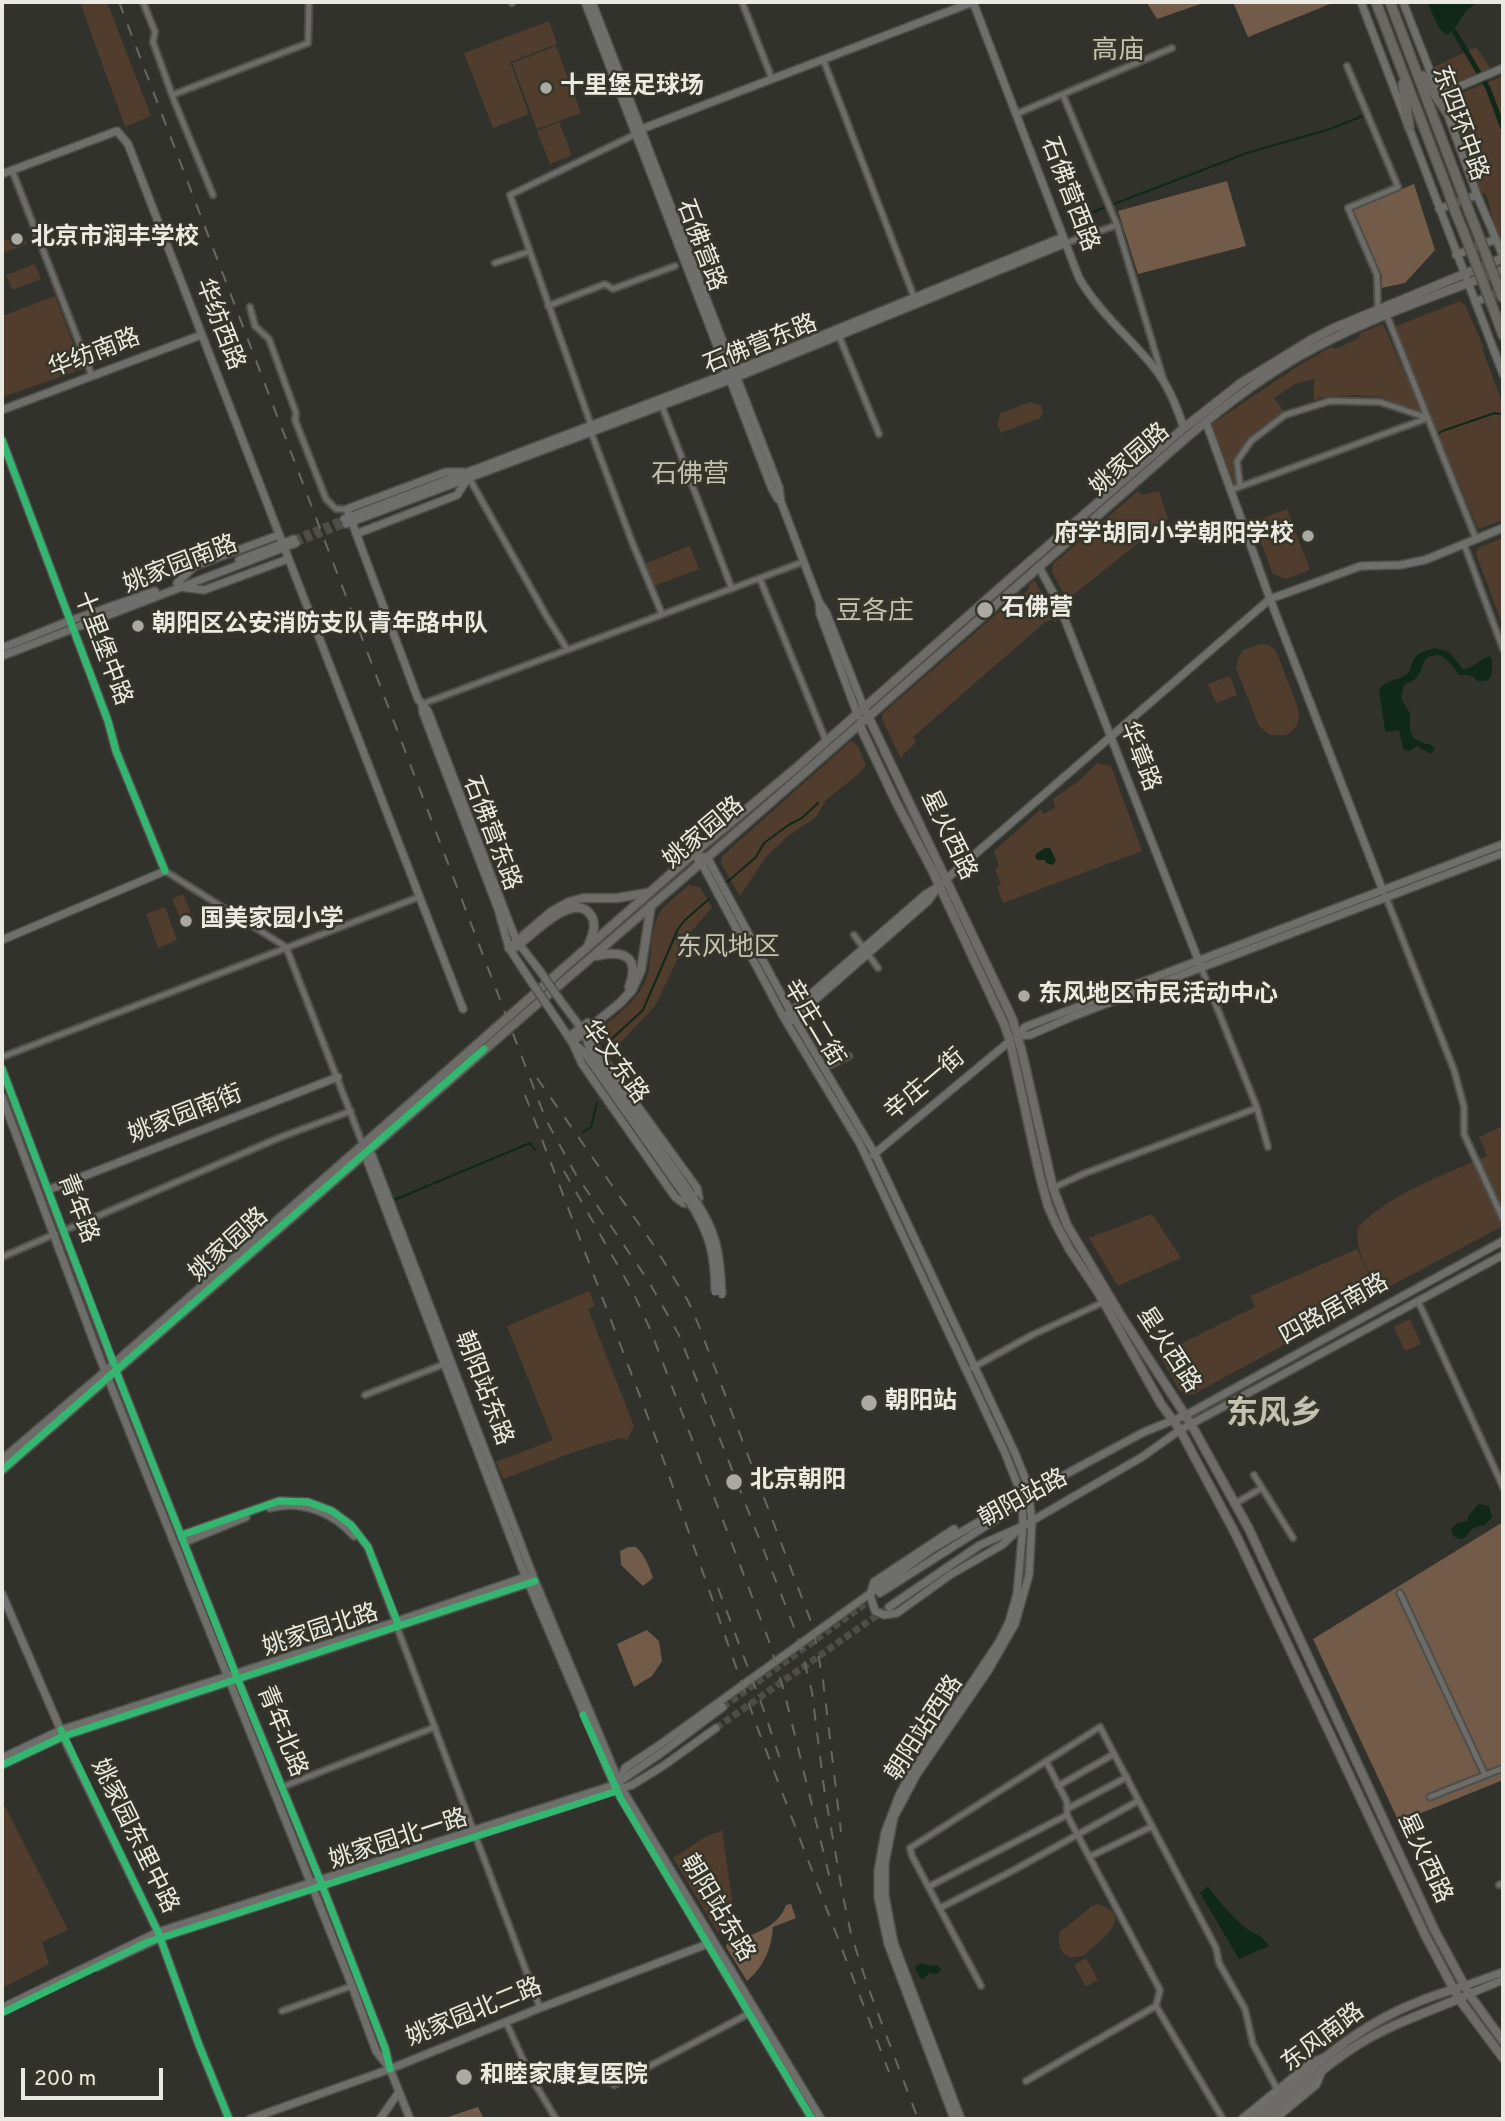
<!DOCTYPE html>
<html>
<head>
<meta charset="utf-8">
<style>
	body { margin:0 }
	#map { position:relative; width:1505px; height:2121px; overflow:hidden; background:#32322c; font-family:Overpass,sans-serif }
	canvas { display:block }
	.frame { position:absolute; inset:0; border:4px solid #eaeae2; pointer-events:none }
	.scale { position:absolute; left:21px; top:2068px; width:142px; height:32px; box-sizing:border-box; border:4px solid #eaeae2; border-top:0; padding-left:9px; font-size:21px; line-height:24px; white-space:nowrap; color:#eaeae2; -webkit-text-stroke:5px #353529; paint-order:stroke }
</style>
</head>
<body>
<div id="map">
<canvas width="1505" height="2121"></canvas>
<div class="frame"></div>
<div class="scale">200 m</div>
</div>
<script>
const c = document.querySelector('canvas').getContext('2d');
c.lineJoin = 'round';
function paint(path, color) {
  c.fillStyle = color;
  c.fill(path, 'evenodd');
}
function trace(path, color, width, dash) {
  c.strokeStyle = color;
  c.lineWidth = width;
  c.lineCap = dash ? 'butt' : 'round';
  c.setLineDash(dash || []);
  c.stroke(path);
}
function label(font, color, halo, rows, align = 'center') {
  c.font = font + ' Overpass,"Noto Sans SC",sans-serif';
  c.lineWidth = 5;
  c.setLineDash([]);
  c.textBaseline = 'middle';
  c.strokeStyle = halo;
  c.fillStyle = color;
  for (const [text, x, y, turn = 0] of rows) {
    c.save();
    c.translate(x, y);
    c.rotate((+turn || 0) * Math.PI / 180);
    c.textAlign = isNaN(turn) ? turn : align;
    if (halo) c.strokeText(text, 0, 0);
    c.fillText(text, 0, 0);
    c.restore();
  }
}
paint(new Path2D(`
	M80 2H107L151 116 125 127Z
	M549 21 557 44 510 62 529 114 493 128 464 53Z
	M556 46 581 113 537 129 512 63Z
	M1476 47 1491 69 1449 85 1439 82 1434 67Z
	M1503 76V242L1500 241C1494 225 1491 210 1486 194L1482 193 1479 189 1448 99Z
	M559 122 572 155 550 164 537 131Z
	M23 234 27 244 2 253V242Z
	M35 264 41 279 12 290 6 275Z
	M55 296 83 369 2 397V316Z
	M1460 301 1465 305 1484 348H1482L1503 405V520L1478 529 1394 329 1397 326Z
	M1383 324 1422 412 1383 400V397L1355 395 1320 398 1314 401V379L1295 384 1274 398 1284 412 1248 440 1233 462 1237 484 1234 485 1212 424 1298 366 1331 347 1336 349 1359 338 1360 333Z
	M1030 402 1041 406 1043 412 1040 418 1001 433 997 424 1001 413Z
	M1138 491 1141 495 1159 491 1168 519 1067 600 1052 572 1053 564Z
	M1287 509 1310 570 1286 579 1273 574 1253 522Z
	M1503 538V626L1476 554 1478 548Z
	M690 546 699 569 654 586 645 564Z
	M1034 580 1054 614 1057 623 1052 620 1045 622 913 737 916 741C912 749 904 751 901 759L882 719 883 713 1007 605 1012 604 1029 589V584Z
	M1260 644 1269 645 1276 651 1298 708C1301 722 1297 728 1286 735H1270L1259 726 1236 668 1238 659 1243 650Z
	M1230 676 1237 695 1216 703 1208 684Z
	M851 741 858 746 866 765 861 772 826 800 815 818 789 835 766 857 740 896 721 863 722 856Z
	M1097 763 1111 766 1142 851 1003 903 997 887 1001 884 995 869 999 866 994 851 1041 809 1043 814 1055 808 1053 799 1079 781Z
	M689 885 700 887 712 907 690 933 655 1006 621 1042 617 1058 602 1036 603 1026C623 1011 644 995 649 969 652 950 650 933 658 916 664 904 679 894 689 885Z
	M183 894 191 913 180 917 172 899Z
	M165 907 177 940 158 948 146 914Z
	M1503 1126V1226L1379 1292C1369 1272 1354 1250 1358 1227 1393 1192 1442 1176 1487 1156L1479 1137Z
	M1152 1214 1181 1258 1118 1286 1089 1238Z
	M1357 1249 1378 1294 1192 1395 1180 1391 1159 1355 1255 1307 1250 1296Z
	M589 1291 595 1306 588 1309 634 1426 627 1440 619 1438 574 1452 503 1479 496 1462 553 1440 507 1326Z
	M1410 1319 1421 1344 1405 1351 1394 1327Z
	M5 1806 68 1930 42 1942 49 1964 2 1988V1807Z
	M722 1830 732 1900 728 1908 734 1927 718 1933 673 1858 702 1839Z
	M1097 1904C1128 1912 1113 1930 1098 1943 1092 1948 1087 1955 1079 1957 1063 1960 1056 1946 1060 1932L1091 1907Z
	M1086 1958 1098 1980 1086 1987 1074 1965Z`), '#503d2e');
paint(new Path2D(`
	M1151 2H1206L1157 19 1147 3Z
	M1233 2H1329L1330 4 1248 37Z
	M1227 181 1246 246 1138 274 1118 211Z
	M1414 184 1435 250 1405 283 1381 288 1382 276 1353 210Z
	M1503 1522V1780L1399 1822 1313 1639Z
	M628 1547H636C645 1555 649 1566 653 1578L643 1586 621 1565 620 1551Z
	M647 1630 659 1641 662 1661 652 1676 634 1687 617 1644Z
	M791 1904 796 1918 773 1927C771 1950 764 1966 747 1981L726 1947 727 1944C749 1935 777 1930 786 1905Z
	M478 2107 484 2119H442Z`), '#725c49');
paint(new Path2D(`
	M1427 2H1479C1457 13 1464 24 1446 35L1439 28Z
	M1435 648 1449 652 1463 669 1469 668 1489 656 1492 659C1492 667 1494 683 1481 681 1473 681 1478 678 1471 676 1467 674 1463 675 1459 675L1452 665 1441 655C1418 655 1427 665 1417 677 1407 689 1405 674 1401 699L1410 713V730L1413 738 1425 744H1430L1435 749 1431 754 1417 746 1409 751 1403 749 1399 730 1387 732 1385 731 1379 690C1386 679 1399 681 1408 673 1412 669 1410 668 1412 663 1416 652 1425 651 1435 648Z
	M1045 848H1050L1056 860 1053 865 1046 863 1045 860H1038L1035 858 1036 854Z
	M1479 1504 1489 1506 1492 1517 1485 1525C1474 1526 1471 1529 1465 1538L1460 1539 1453 1536 1451 1529 1457 1523 1467 1521 1469 1515Z
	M1208 1886C1219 1902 1232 1917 1247 1929 1258 1937 1259 1932 1269 1946L1239 1959 1200 1893Z
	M922 1963 931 1966 938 1965 941 1971 936 1974 929 1973 923 1979H921L915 1969 916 1966Z`), '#0f2818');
trace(new Path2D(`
	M1093 212 1247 153 1330 129 1365 115
	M1438 434 1442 431 1495 413 1500 414
	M725 884 756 857 764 843 790 824 802 818 818 803
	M603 1047 643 1010 678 929 685 920 709 899
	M583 1132 591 1127 597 1102
	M394 1200 530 1143 535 1150`), '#0f2818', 2);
trace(new Path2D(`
	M1454 31 1488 88 1503 128`), '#0f2818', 5);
trace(new Path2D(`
	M294 539 344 519
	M296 543 346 524
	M723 1707 880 1593
	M716 1728 889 1607`), '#4e4e47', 7, [7, 3.5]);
const street = new Path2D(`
	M143 2 155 32 153 42 175 103 213 195
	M511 2 512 3
	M742 2 772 79
	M823 59 914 297
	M1347 66 1398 187 1348 208 1377 275 1378 310
	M172 95 308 43 309 2
	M1063 95 1117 225 1163 378
	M1016 114 1172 48
	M12 170 92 376
	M1066 243 1117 225
	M495 263 528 252
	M548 306 605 284 613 289 675 266
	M250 307 255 326 269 339 296 413 295 420 326 499 336 509H347
	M1387 316 1476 539
	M839 336 879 434
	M662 406 732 589
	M591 425 510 195 636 134
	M591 432 632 542 662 614
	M468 476 547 617 567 649
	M1240 486 1237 461 1251 441 1285 415 1330 401 1380 402 1428 418
	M1231 490 1428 418
	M1464 544 1503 649
	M760 579 826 741
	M422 704 803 562
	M165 871 286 947 363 1145
	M1386 897 1454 1070 1464 1107V1134L1503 1219
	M854 935 863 947
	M868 954 878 968
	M1200 965 1257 1108 1268 1147
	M2 1057 419 897
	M824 1068 849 1056
	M1053 1188 1083 1174 1257 1108
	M63 1231 281 1137 351 1111
	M2 1257 55 1234
	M1418 1301 1503 1487
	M972 1368 1032 1335 1104 1302
	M365 1395 447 1363
	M1254 1475 1293 1538
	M1234 1504 1262 1488
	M1400 1593 1485 1775
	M397 1627 540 2008
	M1046 1761 1067 1802V1815L1160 1990 1156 2006 1223 2119
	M1058 1786 1114 1754
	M282 1787 435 1727
	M1430 1797 1503 1768
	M1067 1809 1127 1777
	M1089 1857 1151 1827
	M1499 1885 1503 1883
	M930 1886 1067 1815
	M940 1908 1014 1870 1138 1801
	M981 1986 912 1856 910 1848 1100 1727 1216 1948 1219 1963 1245 2009 1253 2044 1277 2089
	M282 2011 352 1986
	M506 2022 531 2077 556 2119
	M1026 2081 1156 2006
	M614 2085 750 2013`);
const secondary = new Path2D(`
	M585 2 772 489 778 499
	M592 2 779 487 781 502 819 602 826 612 866 713
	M973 2 1079 278C1099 312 1128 336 1152 365 1168 384 1176 405 1184 428
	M1361 2 1503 374
	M1403 2 1441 99
	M1439 95 1503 68
	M1446 110 1477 195 1503 256
	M639 130 973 2
	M2 174 117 131 128 144 463 1009
	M1439 209 1477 195
	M1456 255 1496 239
	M1475 302 1503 291
	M2 410 201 335
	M1206 422 1270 599 1383 891
	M2 440 108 721 116 751 165 871 2 940
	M463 472H446L347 509 418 699 428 711 516 940 540 971
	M344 519 734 371 1063 237
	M346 524 730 380 1066 243
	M356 534 457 495 468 478
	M239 560 294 539
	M1039 567 1058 602 1199 962
	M177 583 195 566 279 535
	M179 587 204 590 288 559
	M819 602 820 614 858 716
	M2 648 69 621 155 591
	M2 656 296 543
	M422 705 423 713 498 909 509 948 530 980
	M692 856 707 857 794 1018 875 1154 1015 1453 1027 1483 1032 1521 1029 1575 1015 1624 988 1671 917 1774 894 1817 885 1863V1896L894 1943 961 2119
	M698 860 701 862 784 1018 860 1144 1005 1453 1022 1496 1023 1526 1017 1594 1009 1622 999 1642 912 1772 900 1793 885 1832 878 1871V1897L888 1944 954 2119
	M560 1000 584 1032 589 1047 694 1198
	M549 1008 572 1042 583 1051 688 1200
	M788 1014 926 894 936 888
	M791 1021 928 901 939 886 952 874 1270 599 1361 566 1400 565 1425 560 1503 528
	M1017 1036 1025 1027 1503 844
	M1017 1036 1030 1035 1074 1016 1503 853
	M572 1042 582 1064 675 1197 683 1203 691 1204 699 1198 697 1188 584 1032
	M2 1069 116 1371 238 1680 320 1880 385 2048 390 2069 410 2119
	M2 1097 101 1361 352 1986 376 2051 387 2065
	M370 1150 535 1581 622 1789 821 2119
	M365 1155 522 1568 617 1791 812 2119
	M873 1155 1010 1041
	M48 1190 338 1077
	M270 1508C301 1499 334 1513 354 1536
	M954 1529 874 1582 870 1595 875 1611 884 1615 897 1613 950 1575 1002 1545 1017 1531
	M182 1535 279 1501 308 1502 332 1511 351 1525 368 1547 397 1623
	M185 1542 246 1517
	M880 1593 1003 1515 1011 1506
	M2 1594 68 1747 158 1932 199 2045 229 2119
	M889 1607 980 1545 1023 1526 1142 1457 1180 1430 1503 1255
	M2 1758 61 1730 392 1623 528 1576
	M2 1765 64 1736 533 1582
	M619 1782 625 1768 658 1746 932 1549 1028 1493 1042 1487 1144 1432 1186 1415 1503 1241
	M97 1967 160 1938 632 1785 663 1766 716 1728
	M1464 1986 1503 1972
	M1469 1994 1503 1980
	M2 2008 158 1932 614 1785 660 1754 723 1707
	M250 2119 390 2069 540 2008 710 1943
	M380 2119 399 2092
	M1242 2119 1312 2062 1323 2058
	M1275 2119 1316 2085 1322 2071`);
const primary = new Path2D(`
	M868 716 1012 1018 1022 1052 1053 1188 1067 1225 1123 1319 1191 1424 1249 1529 1435 1931 1469 1994 1503 2041
	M859 724 896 802 932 870 1004 1024 1010 1041 1040 1177 1048 1206 1056 1224 1070 1250 1098 1292 1161 1404 1180 1430 1236 1535 1426 1937 1459 1999 1503 2058
	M516 947C531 936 573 891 590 914 598 924 592 936 588 946
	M509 948 551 912 569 902 584 898H617L647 893
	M596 956C622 950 641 955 629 987
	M569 1037 588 1023
	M572 1042 620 1003 632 990 641 970 651 905
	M2 1460 97 1379 699 849 796 768 1012 577 1184 428 1241 383 1311 340 1334 328 1503 258
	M2 1470 529 1011 746 824 1187 437C1227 404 1268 372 1314 348 1374 316 1440 294 1503 270
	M1253 2119C1290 2088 1327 2052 1368 2027 1395 2010 1428 1997 1458 1988
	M1265 2119C1295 2094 1325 2065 1359 2044 1391 2024 1428 2012 1463 1997`);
const highway = new Path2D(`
	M1376 2 1448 191
	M1390 2 1460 187
	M1423 76 1447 112
	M1403 84 1409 127
	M1467 206 1478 234
	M1455 211 1466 238
	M1493 308 1503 335`);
trace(street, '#4f4f4a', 9);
trace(secondary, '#4f4f4a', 10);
trace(primary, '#4f4f4a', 11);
trace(highway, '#4f4f4a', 12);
trace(street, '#6d6c69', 5);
trace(secondary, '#6e6e6b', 7);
trace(primary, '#6e6c68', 8);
trace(highway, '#696863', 9);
trace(new Path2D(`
	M119 2 546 1120 575 1173 649 1282 679 1335 792 1622 800 1644 812 1692 824 1788 843 1896 851 1934 868 1987 918 2119
	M537 1078 655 1247 688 1301 699 1326 813 1627 823 1680 841 1832
	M525 1095 654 1433 756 1724 889 2072
	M564 1171 633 1292 650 1329 769 1641 784 1691 831 1883
	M718 1588 763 1708 782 1765`), '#686863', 2, [12, 12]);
const secondaryBridge = new Path2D(`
	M540 971 560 1000
	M530 980 549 1008
	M694 1198C718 1233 720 1254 722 1295
	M688 1200C709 1231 715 1255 715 1292`);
const highwayBridge = new Path2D(`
	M1460 187 1467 206
	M1448 191 1455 211
	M1478 234 1503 299
	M1466 238 1493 308`);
trace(secondaryBridge, '#4f4f4a', 10, []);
trace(highwayBridge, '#4f4f4a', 12, []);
trace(secondaryBridge, '#6e6e6b', 7);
trace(highwayBridge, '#696863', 9);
trace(new Path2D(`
	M2 440 108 721 116 751 165 871
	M2 1069 114 1364
	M116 1371 238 1680 320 1880 385 2048 390 2069
	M2 1470 484 1049
	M182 1535 279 1501 308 1502 332 1511 351 1525 368 1547 397 1621V1627
	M583 1715 621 1799 812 2119
	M61 1730 158 1932 199 2045 229 2119
	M2 1765 64 1736 535 1581
	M2 2013 148 1942 617 1791`), '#33b770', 7);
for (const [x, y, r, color] of [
	[546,88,7,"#aaaaa2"],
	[17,239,7,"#aaaaa2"],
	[1308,536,7,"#aaaaa2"],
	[985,610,9,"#aaaaa2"],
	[138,626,7,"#aaaaa2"],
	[186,921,7,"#aaaaa2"],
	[1024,996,7,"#aaaaa2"],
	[869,1403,9,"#aaaaa2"],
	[734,1482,9,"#aaaaa2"],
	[464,2077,9,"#aaaaa2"]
]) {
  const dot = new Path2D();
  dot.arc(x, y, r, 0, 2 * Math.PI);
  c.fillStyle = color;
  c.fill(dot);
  trace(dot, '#353529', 2.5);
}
label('bold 24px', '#eaeae2', '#353529', [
	["十里堡足球场",560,88],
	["北京市润丰学校",31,239],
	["府学胡同小学朝阳学校",1294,536,"right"],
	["石佛营",1001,610],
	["朝阳区公安消防支队青年路中队",152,626],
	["国美家园小学",200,921],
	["东风地区市民活动中心",1038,996],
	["朝阳站",885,1403],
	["北京朝阳",750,1482],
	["和睦家康复医院",480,2077]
], 'left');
label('24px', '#eaeae2', '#353529', [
	["东四环中路",1458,124,70],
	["石佛营西路",1068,195,69],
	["石佛营路",699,246,69],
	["华纺西路",218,325,69],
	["石佛营东路",761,346,-22],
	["华纺南路",95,355,-21],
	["姚家园路",1131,461,-41],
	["姚家园南路",181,566,-21],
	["十里堡中路",101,649,69],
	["华章路",1138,757,69],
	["石佛营东路",490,834,69],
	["姚家园路",705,834,-40],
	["星火西路",947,836,64],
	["辛庄二街",812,1024,59],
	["华文东路",613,1063,54],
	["辛庄一街",926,1086,-40],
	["姚家园南街",186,1116,-21],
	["青年路",76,1209,69],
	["姚家园路",230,1246,-42],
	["四路居南路",1335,1311,-29],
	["星火西路",1167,1351,57],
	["朝阳站东路",482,1389,69],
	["朝阳站路",1024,1500,-28],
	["姚家园北路",321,1632,-18],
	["朝阳站西路",926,1729,-57],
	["青年北路",280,1732,68],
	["姚家园东里中路",133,1837,64],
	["姚家园北一路",399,1841,-18],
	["星火西路",1423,1859,65],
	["朝阳站东路",716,1909,59],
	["姚家园北二路",475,2014,-22],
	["东风南路",1324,2039,-37]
]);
label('26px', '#c2c2b2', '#353529', [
	["高庙",1118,53],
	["石佛营",690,477],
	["豆各庄",875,614],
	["东风地区",728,950]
]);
label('bold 32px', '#c2c2b2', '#353529', [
	["东风乡",1274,1417]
]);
</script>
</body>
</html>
